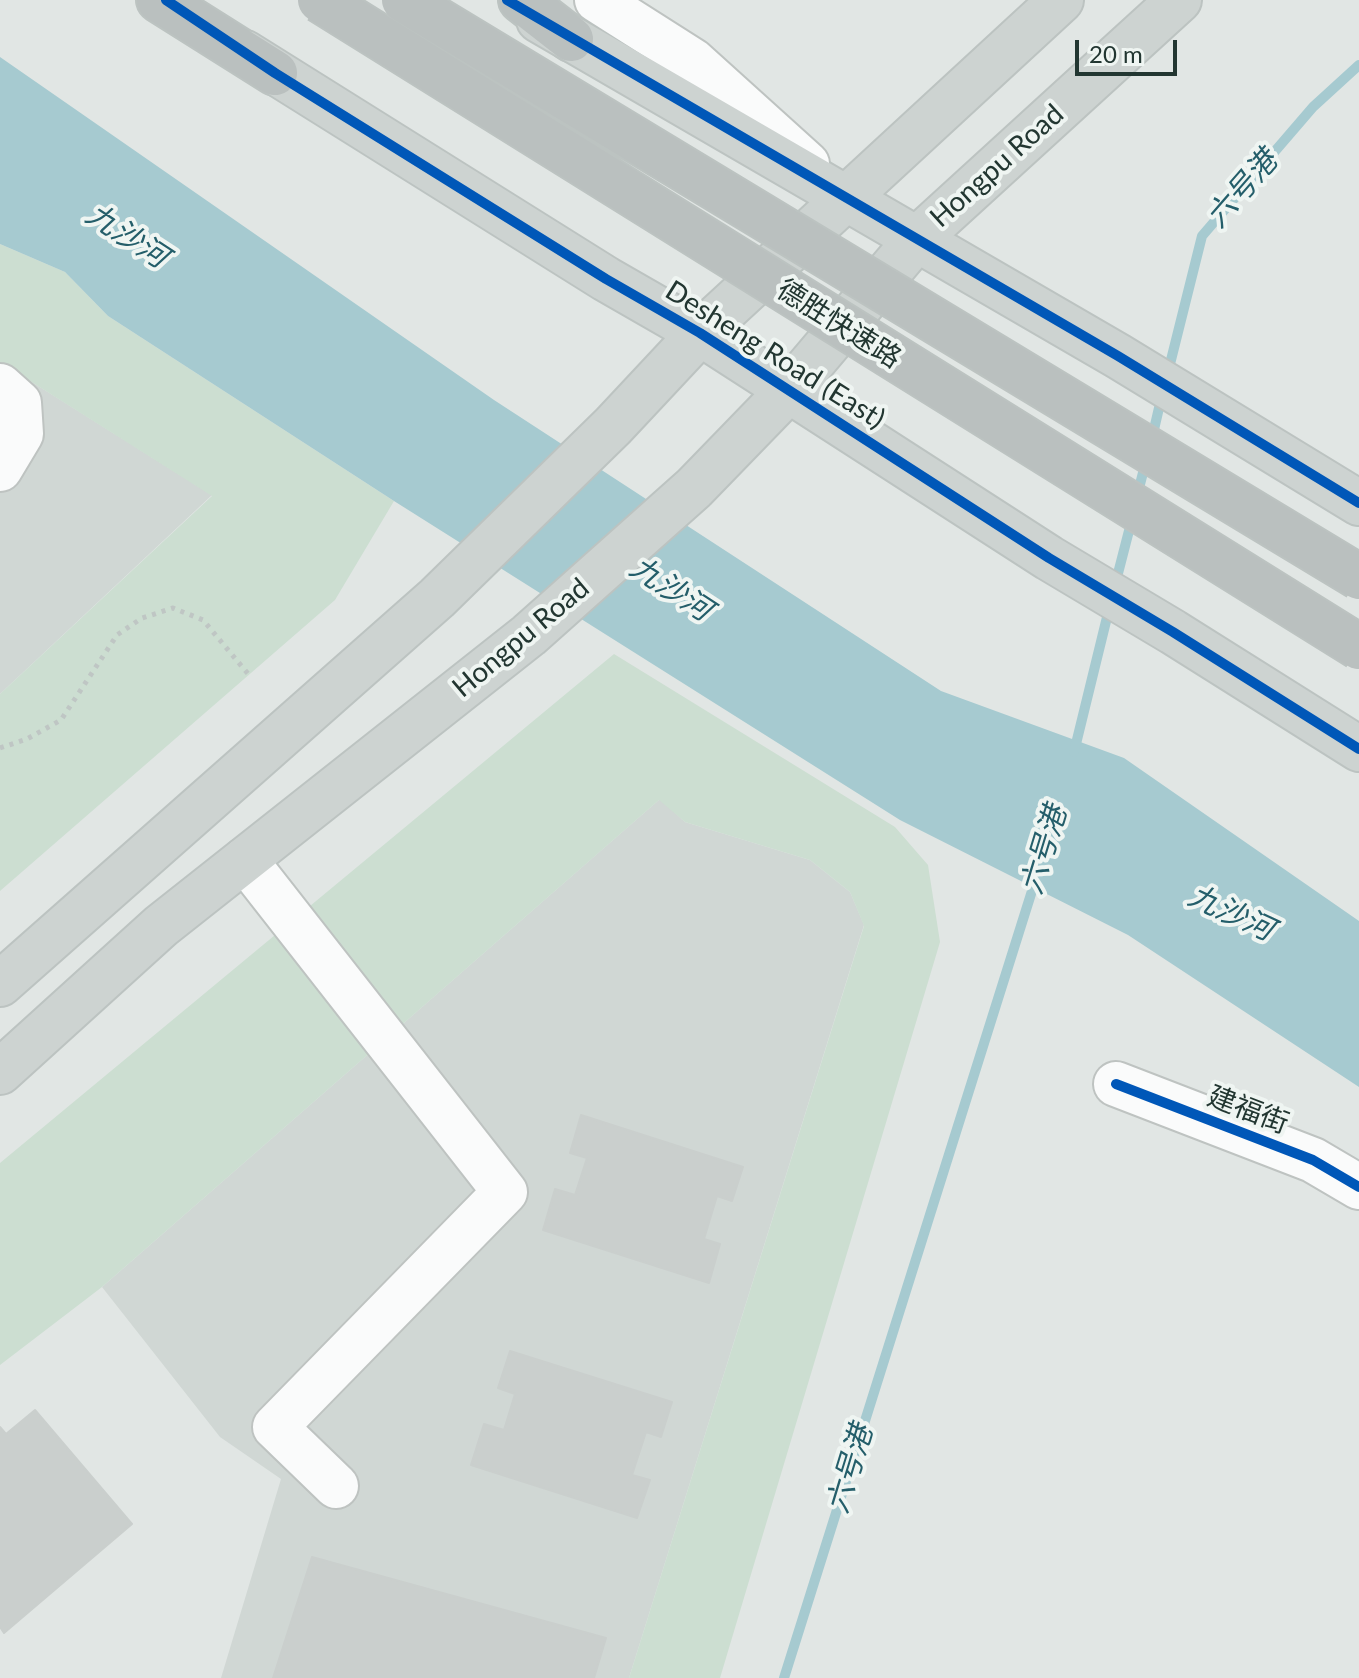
<!DOCTYPE html>
<html>
<head>
<meta charset="utf-8">
<style>
	body { margin:0 }
	#map { position:relative; width:1359px; height:1678px; overflow:hidden; background:#e1e6e4; font-family:Lato,sans-serif }
	canvas { display:block }
	.scale { position:absolute; left:1075px; top:40px; width:102px; height:36px; box-sizing:border-box; border:4px solid #223631; border-top:0; padding-left:10px; font-size:24px; line-height:28px; white-space:nowrap; color:#223631; -webkit-text-stroke:6px #eff5f2; paint-order:stroke }
</style>
</head>
<body>
<div id="map">
<canvas width="1359" height="1678"></canvas>
<div class="scale">20 m</div>
</div>
<script>
const c = document.querySelector('canvas').getContext('2d');
c.lineJoin = 'round';
function paint(path, color) {
  c.fillStyle = color;
  c.fill(path, 'evenodd');
}
function trace(path, color, width, dash) {
  c.strokeStyle = color;
  c.lineWidth = width;
  c.lineCap = dash ? 'butt' : 'round';
  c.setLineDash(dash || []);
  c.stroke(path);
}
function label(font, color, halo, rows, align = 'center') {
  c.font = font + ' Lato,"Noto Sans SC",sans-serif';
  c.lineWidth = 8;
  c.setLineDash([]);
  c.textBaseline = 'middle';
  c.strokeStyle = halo;
  c.fillStyle = color;
  for (const [text, x, y, turn = 0] of rows) {
    c.save();
    c.translate(x, y);
    c.rotate((+turn || 0) * Math.PI / 180);
    c.textAlign = isNaN(turn) ? turn : align;
    if (halo) c.strokeText(text, 0, 0);
    c.fillText(text, 0, 0);
    c.restore();
  }
}
paint(new Path2D(`
	M0 362 212 495 0 694Z
	M660 799 685 822 810 860 850 892 864 925 629 1678H221L281 1479 220 1437 102 1287Z`), '#d0d7d4');
paint(new Path2D(`
	M0 244 65 272 108 316 394 501 335 600 0 891V694L212 496 0 362Z
	M614 654 895 827 928 865 940 942 720 1678H629L864 926 850 892 810 860 685 822 659 800 102 1287 0 1365V1163Z`), '#ccded1');
paint(new Path2D(`
	M0 57 494 400 941 691 1124 758 1359 921V1087L1128 935 900 820 394 501 108 316 65 272 0 244Z`), '#a6cad0');
trace(new Path2D(`
	M1167 376 1202 236 1313 107 1359 65
	M1152 438 1162 395
	M1137 496 1146 461
	M1115 585 1132 519
	M1074 752 1110 605
	M784 1678 1037 875`), '#a6cad0', 10);
const building = new Path2D(`
	M581 1115 743 1167 732 1201 717 1196 704 1239 720 1244 709 1283 543 1230 555 1189 575 1195 587 1158 570 1153Z
	M510 1351 672 1402 661 1437 646 1432 632 1475 650 1480 637 1518 471 1465 484 1424 504 1430 515 1394 498 1388Z
	M35 1410 132 1524 4 1633 0 1627V1427L6 1434Z
	M312 1557 606 1638 594 1678H273Z`);
paint(building, '#cacfcd');
trace(building, '#cacfcd', 2);
const minor = new Path2D(`
	M597 0 693 61 807 164
	M0 386 19 403 21 434 0 469
	M245 860 505 1192 275 1427 336 1486
	M1116 1084 1313 1160 1359 1187`);
const major = new Path2D(`
	M539 20 1118 356 1359 503
	M245 53 606 279 700 333 1049 558 1173 632 1359 749
	M0 984 437 598 613 426 700 333 1061 0
	M0 1072 161 926 529 635 694 488 789 390 916 240 1179 0`);
const highway = new Path2D(`
	M159 0 275 73
	M521 0 571 39`);
trace(minor, '#bec3c1', 48);
trace(major, '#bcc3c1', 48);
trace(highway, '#bcc3c1', 48);
trace(new Path2D(`
	M0 748 27 739 61 720 117 635 142 618 173 608 203 620 249 675`), '#bfc6c4', 5, [4, 6]);
trace(minor, '#fafbfb', 44);
trace(major, '#cdd3d1', 44);
trace(highway, '#bac0bf', 44);
const highwayBridge = new Path2D(`
	M320 0 1359 647
	M404 0 1359 577`);
trace(highwayBridge, '#bcc3c1', 48, []);
trace(highwayBridge, '#bac0bf', 44);
trace(new Path2D(`
	M166 0 275 73 606 279 700 333 1049 558 1173 632 1359 749
	M507 0 1118 356 1359 503
	M1116 1084 1313 1160 1359 1187`), '#0057b8', 10);
label('28px', '#223631', '#eff5f2', [
	["Hongpu Road",997,166,-42],
	["德胜快速路",839,324,32],
	["Desheng Road (East)",775,355,32],
	["Hongpu Road",521,638,-40],
	["建福街",1248,1110,21]
]);
label('italic 30px', '#245e6a', '#eff5f2', [
	["六号港",1242,189,-49],
	["九沙河",127,236,33],
	["九沙河",671,589,33],
	["六号港",1044,850,-73],
	["九沙河",1231,913,25],
	["六号港",850,1469,-73]
]);
</script>
</body>
</html>
